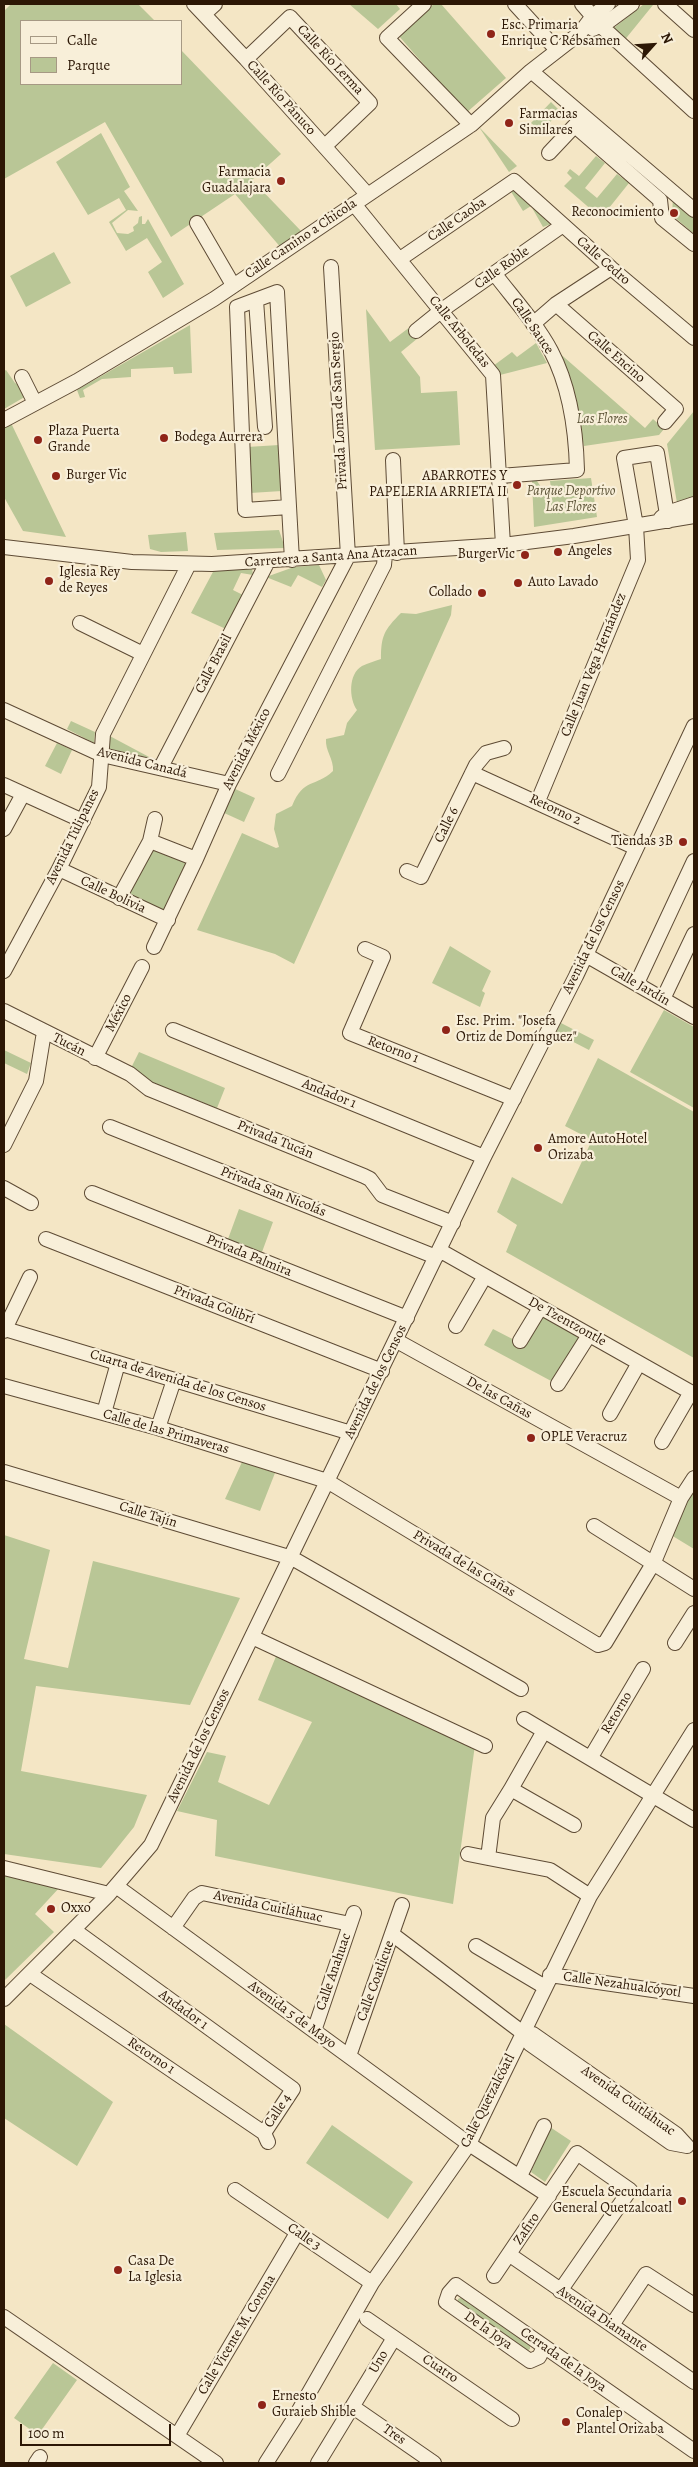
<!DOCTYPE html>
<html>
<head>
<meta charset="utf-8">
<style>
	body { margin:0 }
	#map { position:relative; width:698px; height:2467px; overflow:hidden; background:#f4e6c5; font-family:Alegreya,serif }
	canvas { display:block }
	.frame { position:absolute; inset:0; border:5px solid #2c1705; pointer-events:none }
	.legend { position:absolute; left:20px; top:20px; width:162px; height:65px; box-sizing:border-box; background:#f8efd9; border:1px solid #a69984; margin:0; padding:6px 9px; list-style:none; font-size:15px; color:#2c1705 }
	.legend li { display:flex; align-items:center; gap:10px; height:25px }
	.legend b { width:25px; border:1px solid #a69984 }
	.north { position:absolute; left:628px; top:20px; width:50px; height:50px; -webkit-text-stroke:4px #f8efd9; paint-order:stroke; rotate:64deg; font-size:14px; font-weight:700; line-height:20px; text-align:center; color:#2c1705 }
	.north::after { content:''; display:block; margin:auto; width:18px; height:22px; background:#2c1705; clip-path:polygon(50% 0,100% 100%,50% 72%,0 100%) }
	.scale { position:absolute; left:20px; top:2424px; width:151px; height:22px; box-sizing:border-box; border:2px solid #2c1705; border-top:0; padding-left:6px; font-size:15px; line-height:18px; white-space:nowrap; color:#2c1705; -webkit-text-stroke:4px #f8efd9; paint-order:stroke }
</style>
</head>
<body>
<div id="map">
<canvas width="698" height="2467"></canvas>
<div class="frame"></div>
<ul class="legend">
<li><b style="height:6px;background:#f8efd9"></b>Calle</li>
<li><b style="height:14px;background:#b9c696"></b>Parque</li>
</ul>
<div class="north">N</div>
<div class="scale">100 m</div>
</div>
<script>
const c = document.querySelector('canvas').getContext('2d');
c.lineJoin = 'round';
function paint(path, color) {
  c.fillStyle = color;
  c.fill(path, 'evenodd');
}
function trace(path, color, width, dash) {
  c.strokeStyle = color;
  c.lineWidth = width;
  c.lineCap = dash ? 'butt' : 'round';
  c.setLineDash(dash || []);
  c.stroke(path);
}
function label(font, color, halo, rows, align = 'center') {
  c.font = font + ' Alegreya,serif';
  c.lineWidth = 4.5;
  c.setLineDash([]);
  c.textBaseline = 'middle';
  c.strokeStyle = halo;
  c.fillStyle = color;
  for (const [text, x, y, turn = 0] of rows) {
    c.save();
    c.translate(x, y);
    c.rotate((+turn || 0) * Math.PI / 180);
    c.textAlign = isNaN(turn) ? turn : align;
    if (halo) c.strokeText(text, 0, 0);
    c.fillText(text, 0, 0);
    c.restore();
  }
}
paint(new Path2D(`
	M11 4H138L155 21H21V84H181V50L281 154 252 180 302 232 282 249 235 194 171 237 105 122 4 179V11Z
	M349 4H396L400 9 378 29Z
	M434 4H441L506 78 466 113 398 35Z
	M644 4 653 5 623 42 610 31Z
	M551 102 560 111 541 132 531 123Z
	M479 127 517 166 509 172Z
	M101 133 130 187 124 191 138 211 128 210 112 223 117 233 128 234 134 231 133 227 138 223 139 217 142 216V224H145L148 219 184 284 163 298 148 272 162 262 147 238 126 251 109 222 126 210 119 198 88 215 56 162Z
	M596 156 605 163 585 188 597 198 617 174 629 183 601 218 564 186 572 178 567 173 570 169 579 176Z
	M512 189 551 224 543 227 531 206 523 211 510 190Z
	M673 198 694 217V234L672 215Z
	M54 252 71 283 26 307 10 276Z
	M366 309 390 342 410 327 418 338 401 352 420 377 421 393 457 391 460 445 375 450Z
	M190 325 192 373 174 374 173 367 131 369V377L102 379 83 390 85 397 80 398 77 390Z
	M536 343 547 363 500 375 493 366 512 352 517 357Z
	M557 351 645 428 653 419 664 429 659 435 584 446 572 393Z
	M6 370 15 383 23 387 28 395 4 409V371Z
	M694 411V498L677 503 667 444Z
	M11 423 66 537 23 531 4 497V427Z
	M279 445 282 491 250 493 247 447Z
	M591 478 597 517 534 527 532 481H537L543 490 551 488 550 481Z
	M279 530 285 548 217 550 214 533Z
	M186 532 188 551 161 552 150 549 148 535Z
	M319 565 326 580 322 587 298 575 291 587 266 577 294 567Z
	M252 568 253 575 241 573 233 590 243 595 226 629 191 613 214 570Z
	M452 605 451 615 294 964 275 954 197 930 242 833 276 848 279 847 274 829 276 814 292 806C304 777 315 788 333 771 334 759 325 751 326 739L344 735 347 723 357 710C349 699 348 674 362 666 368 663 375 661 381 659 381 636 384 630 401 613L416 614Z
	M71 721 95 732 94 743 67 729Z
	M106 734 151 758 105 748Z
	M57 743 72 750 61 774 45 766Z
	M233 788 255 798 244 822 222 812Z
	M150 849 188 864 167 913 128 895Z
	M450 946 491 971 482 991 485 993 480 1007 432 983Z
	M664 1010 694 1027V1108L630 1072Z
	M561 1023 594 1040 589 1050 556 1033Z
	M4 1050 31 1063 27 1074 4 1063Z
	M139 1052 225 1088 217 1108 153 1083 131 1068Z
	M598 1058 694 1112V1358L506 1252 517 1225 497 1212 512 1177 562 1204 592 1140 565 1126Z
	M239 1209 273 1222 262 1252 228 1239Z
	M543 1316 580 1336 553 1382 484 1345 493 1329 526 1346Z
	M242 1462 275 1473 260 1511 225 1499Z
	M693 1488 694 1489V1549L671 1535Z
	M4 1535 50 1550 24 1659 68 1668 93 1561 240 1598 190 1705 36 1686 21 1771 147 1795 134 1827 101 1868 4 1854Z
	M277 1654 475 1745 453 1904 215 1856 217 1820 177 1811 207 1752 226 1756 218 1782 269 1805 312 1722 258 1700Z
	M4 1872 60 1887 35 1914 54 1932 4 1981Z
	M4 2024 113 2102 77 2166 4 2118Z
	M332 2125 413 2182 388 2219 306 2163Z
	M550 2127 571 2141 545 2182 531 2172Z
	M462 2297 530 2345V2349L527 2351 458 2302V2299Z
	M53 2363 77 2380 38 2435 14 2418Z`), '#b9c696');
const minor = new Path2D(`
	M194 4 246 59 367 194
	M424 4 387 38 471 125
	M515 4 557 50
	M582 4 601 26 694 111
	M665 4 694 30
	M204 14 215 4
	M593 29 609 21 632 4
	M246 59 290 17 370 103 325 146
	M531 71 694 210
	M575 126 660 200 662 218 694 244
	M549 153 581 119
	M354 204 493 375 503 545
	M197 223 233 285
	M400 259 514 181 611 268 694 338
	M494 273C513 298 536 323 551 351 570 387 576 430 577 470L500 476
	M256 300 265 427
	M556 304 676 409 665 422
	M533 324 556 304 611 268
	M416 331 442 310 563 225
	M22 377 35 403
	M4 420 77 381 214 299 471 125 531 71 580 33 593 16 608 4
	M393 460 397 553
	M289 507 245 510 237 307 277 292 292 560
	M661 518 667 513 694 504
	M4 547 132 562 212 564 503 545 574 536 694 516
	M80 623 143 654
	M4 710 102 755 229 784
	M161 767 268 561
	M472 773 636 848
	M278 774 384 565 385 554
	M4 785 83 821
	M538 801 638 560 636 526 624 458 657 453 668 521
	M4 829 23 794
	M150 841 196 859
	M59 869 168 920
	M407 871 421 877 476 765 486 753 504 748
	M119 898 150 841 155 819
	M154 947 196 859 229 784 348 556 331 267
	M365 949 383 957 350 1033 514 1099
	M586 955 694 1017
	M4 971 59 869 99 787 103 734 189 564
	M637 983 694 861
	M663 999 694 934
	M4 1011 130 1074 149 1089 364 1176 370 1179 382 1195 453 1223
	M173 1030 484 1157
	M95 1058 142 967
	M110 1127 436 1257
	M4 1145 36 1081 44 1032
	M4 1188 31 1203
	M92 1193 407 1318
	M46 1239 382 1371
	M439 1250 694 1394
	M456 1326 485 1276
	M5 1329 351 1433
	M4 1331 30 1277
	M397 1341 681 1498
	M520 1341 540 1308
	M558 1384 589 1335
	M4 1386 158 1428 327 1481 598 1645 605 1643 654 1562 681 1498 694 1478
	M104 1413 118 1363
	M610 1414 639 1363
	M158 1428 174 1380
	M662 1442 691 1392
	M4 1472 292 1558 521 1689
	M594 1526 694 1589
	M252 1637 485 1746
	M675 1643 694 1613
	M524 1719 694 1820
	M544 1731 511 1789 574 1825
	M591 1757 643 1669
	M511 1789 493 1818 488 1858 550 1870 590 1896
	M468 1854 488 1858
	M4 1868 109 1894
	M116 1886 469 2144 549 2196
	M173 1928 194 1898 202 1893 350 1924
	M74 1930 293 2089 264 2133
	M392 1934 523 2033 530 2044 671 2143 687 2146
	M476 1946 545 1987
	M30 1974 264 2133 268 2142
	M550 1975 694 1996
	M4 1999 109 1894 151 1845 484 1157 576 976 694 726
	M314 2031 354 1913
	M524 2033 533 2034 676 2134 687 2146
	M349 2056 402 1905
	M520 2176 544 2126
	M235 2190 372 2283
	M510 2255 694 2382
	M494 2276 577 2153 630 2190 560 2291
	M4 2317 216 2463
	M367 2319 512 2419
	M612 2325 646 2274 694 2305
	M544 2347 539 2357 530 2361 446 2302 449 2293 456 2285 694 2451
	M353 2407 434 2463
	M177 2436 297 2233
	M36 2463 40 2457
	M266 2463 294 2419 372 2283 469 2144 590 1896 694 1730
	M318 2463 394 2338`);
trace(minor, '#5e4b35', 16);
trace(minor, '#f8efd9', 14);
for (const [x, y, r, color] of [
	[491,34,5,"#8f2418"],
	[509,123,5,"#8f2418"],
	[281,181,5,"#8f2418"],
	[674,213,5,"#8f2418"],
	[164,438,5,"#8f2418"],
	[38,440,5,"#8f2418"],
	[56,476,5,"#8f2418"],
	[517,485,5,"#8f2418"],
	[558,552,5,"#8f2418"],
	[525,555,5,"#8f2418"],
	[49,581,5,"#8f2418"],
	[518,583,5,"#8f2418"],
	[482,593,5,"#8f2418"],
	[683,842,5,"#8f2418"],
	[446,1030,5,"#8f2418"],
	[538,1148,5,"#8f2418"],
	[531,1438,5,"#8f2418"],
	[51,1909,5,"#8f2418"],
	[682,2201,5,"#8f2418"],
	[118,2270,5,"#8f2418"],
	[262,2405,5,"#8f2418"],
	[566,2422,5,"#8f2418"]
]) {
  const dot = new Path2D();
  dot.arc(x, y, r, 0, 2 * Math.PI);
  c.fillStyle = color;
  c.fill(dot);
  trace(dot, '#f8efd9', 2);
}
label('14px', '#2c1705', '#f8efd9', [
	["Esc. Primaria",501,26],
	["Enrique C Rébsamen",501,42],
	["Farmacias",519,115],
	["Similares",519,131],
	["Farmacia",271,173,"right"],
	["Guadalajara",271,189,"right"],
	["Reconocimiento",664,213,"right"],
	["Plaza Puerta",48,432],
	["Grande",48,448],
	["Bodega Aurrera",174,438],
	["Burger Vic",66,476],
	["ABARROTES Y",507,477,"right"],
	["PAPELERIA ARRIETA II",507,493,"right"],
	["Angeles",568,552],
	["BurgerVic",515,555,"right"],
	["Iglesia Rey",59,573],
	["de Reyes",59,589],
	["Auto Lavado",528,583],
	["Collado",472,593,"right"],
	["Tiendas 3B",673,842,"right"],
	["Esc. Prim. \"Josefa",456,1022],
	["Ortiz de Domínguez\"",456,1038],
	["Amore AutoHotel",548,1140],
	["Orizaba",548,1156],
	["OPLE Veracruz",541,1438],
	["Oxxo",61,1909],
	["Escuela Secundaria",672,2193,"right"],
	["General Quetzalcoatl",672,2209,"right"],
	["Casa De",128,2262],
	["La Iglesia",128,2278],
	["Ernesto",272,2397],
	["Guraieb Shible",272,2413],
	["Conalep",576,2414],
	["Plantel Orizaba",576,2430]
], 'left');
label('14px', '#2c1705', '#f8efd9', [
	["Calle Río Lerma",330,60,47],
	["Calle Río Pánuco",281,98,48],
	["Calle Caoba",457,220,-34],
	["Calle Camino a Chicola",301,239,-34],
	["Calle Cedro",603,261,41],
	["Calle Roble",502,268,-35],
	["Calle Sauce",532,326,56],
	["Calle Arboledas",459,332,51],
	["Calle Encino",616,357,41],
	["Privada Loma de San Sergio",339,411,-93],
	["Carretera a Santa Ana Atzacan",331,557,-4],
	["Calle Brasil",214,664,-63],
	["Calle Juan Vega Hernández",594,665,-68],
	["Avenida México",247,749,-63],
	["Avenida Canadá",142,763,14],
	["Retorno 2",555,810,25],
	["Calle 6",447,825,-64],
	["Avenida Tulipanes",73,837,-64],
	["Calle Bolivia",113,895,25],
	["Avenida de los Censos",594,937,-64],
	["Calle Jardín",640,986,30],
	["México",119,1013,-62],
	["Tucán",69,1045,27],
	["Retorno 1",393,1050,21],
	["Andador 1",329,1094,22],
	["Privada Tucán",275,1140,22],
	["Privada San Nicolás",273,1192,22],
	["Privada Palmira",249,1256,22],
	["Privada Colibrí",214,1305,21],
	["De Tzentzontle",567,1322,29],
	["Cuarta de Avenida de los Censos",178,1381,17],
	["Avenida de los Censos",376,1382,-64],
	["De las Cañas",499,1398,29],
	["Calle de las Primaveras",166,1432,16],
	["Calle Tajín",148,1515,17],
	["Privada de las Cañas",464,1564,31],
	["Retorno",617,1713,-59],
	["Avenida de los Censos",199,1746,-64],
	["Avenida Cuitláhuac",268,1907,12],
	["Calle Anahuac",334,1972,-71],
	["Calle Coatlicue",376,1981,-70],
	["Calle Nezahualcóyotl",622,1985,8],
	["Andador 1",183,2010,36],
	["Avenida 5 de Mayo",292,2015,36],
	["Retorno 1",151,2056,34],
	["Calle Quetzalcóatl",488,2101,-63],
	["Avenida Cuitláhuac",628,2101,35],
	["Calle 4",278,2111,-56],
	["Zafiro",527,2229,-56],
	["Calle 3",304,2237,34],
	["Avenida Diamante",602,2319,34],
	["De la Joya",488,2331,35],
	["Calle Vicente M. Corona",237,2335,-59],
	["Cerrada de la Joya",563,2360,35],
	["Uno",379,2362,-60],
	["Cuatro",440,2369,34],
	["Tres",394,2435,35]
]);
label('italic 14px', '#5d5438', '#f8efd9', [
	["Las Flores",602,420],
	["Parque Deportivo",571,492],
	["Las Flores",571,508]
]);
</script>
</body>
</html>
